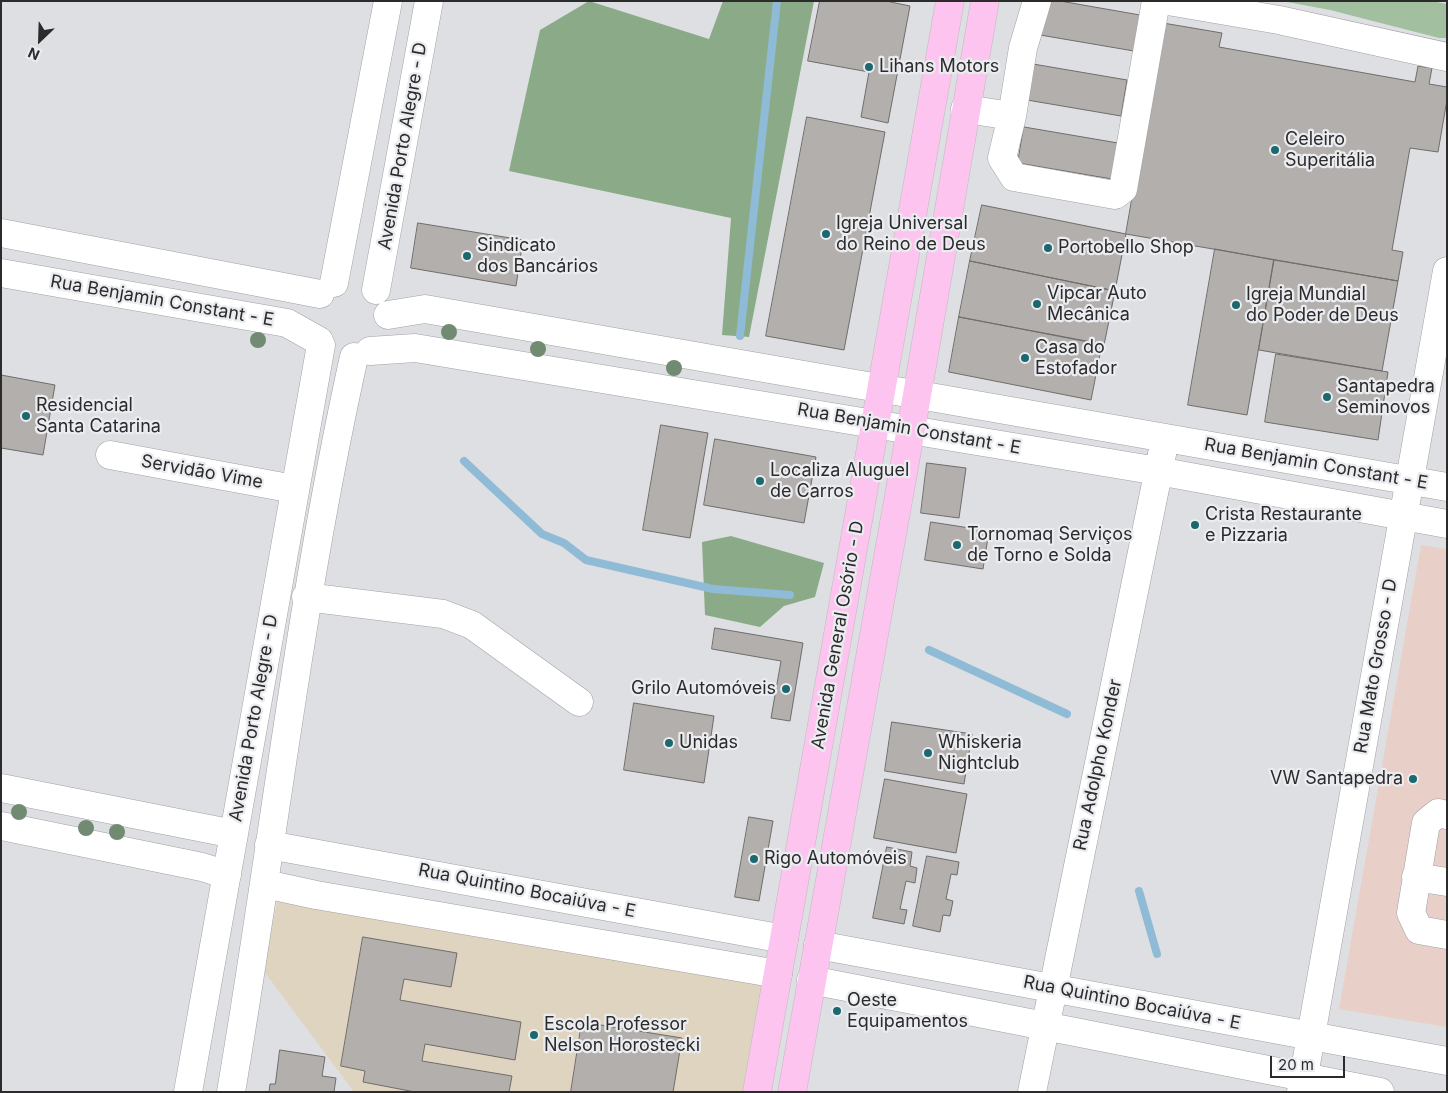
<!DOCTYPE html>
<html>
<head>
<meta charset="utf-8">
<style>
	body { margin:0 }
	#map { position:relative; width:1448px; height:1093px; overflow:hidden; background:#dedfe2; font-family:Inter,sans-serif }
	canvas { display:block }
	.frame { position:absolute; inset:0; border:2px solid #2b2b2c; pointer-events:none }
	.north { position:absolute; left:15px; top:15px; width:50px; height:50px; -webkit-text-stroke:4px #ebecf0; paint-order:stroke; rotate:204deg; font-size:14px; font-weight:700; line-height:20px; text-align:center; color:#2b2b2c }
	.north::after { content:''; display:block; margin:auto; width:18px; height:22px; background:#2b2b2c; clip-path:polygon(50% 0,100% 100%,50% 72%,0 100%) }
	.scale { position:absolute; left:1270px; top:1056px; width:75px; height:22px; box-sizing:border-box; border:2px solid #2b2b2c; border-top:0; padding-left:6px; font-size:15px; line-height:18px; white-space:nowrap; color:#2b2b2c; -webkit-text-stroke:4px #ebecf0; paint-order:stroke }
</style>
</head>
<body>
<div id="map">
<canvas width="1448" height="1093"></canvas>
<div class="frame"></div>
<div class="north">N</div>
<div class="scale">20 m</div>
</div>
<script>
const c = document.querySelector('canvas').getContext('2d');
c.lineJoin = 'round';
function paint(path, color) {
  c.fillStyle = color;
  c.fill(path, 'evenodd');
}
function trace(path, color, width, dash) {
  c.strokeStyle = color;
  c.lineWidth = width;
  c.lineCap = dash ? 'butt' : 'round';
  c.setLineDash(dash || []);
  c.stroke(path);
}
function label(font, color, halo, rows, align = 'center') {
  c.font = font + ' Inter,sans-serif';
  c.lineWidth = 4.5;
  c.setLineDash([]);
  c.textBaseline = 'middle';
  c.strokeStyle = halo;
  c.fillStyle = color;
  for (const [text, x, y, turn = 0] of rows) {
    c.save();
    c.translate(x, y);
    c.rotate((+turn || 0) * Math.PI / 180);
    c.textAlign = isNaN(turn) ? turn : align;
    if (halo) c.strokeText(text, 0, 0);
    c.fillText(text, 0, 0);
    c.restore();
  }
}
paint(new Path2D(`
	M1421 545 1447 549V1027L1339 1009Z`), '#e8cfc8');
paint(new Path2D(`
	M279 894 766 979 747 1092H354L263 970Z`), '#dfd4c0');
paint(new Path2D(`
	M1282 1H1432L1447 4V38H1439L1330 10Z`), '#a2bfa0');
paint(new Path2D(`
	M589 1 709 39 723 1H814L749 337 722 335 731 218 509 171 540 30Z
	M731 536 824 563 815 597 784 606 760 627 705 615 702 542Z`), '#8bab88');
trace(new Path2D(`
	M740 336 777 1
	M464 461 542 534 564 543 586 560 713 589 790 595
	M929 650 1067 714
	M1139 891 1157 954`), '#8fbbd7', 8);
const building = new Path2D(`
	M820 1H886L910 6 888 123 861 117 869 72 808 61Z
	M1046 1H1060L1140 15 1134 51 1040 35Z
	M1163 23 1222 33 1219 47 1415 82 1418 66 1432 68 1429 84 1447 87V100L1438 152 1410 148 1392 250 1403 252 1398 281 1126 234Z
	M1033 64 1127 80 1121 116 1027 100Z
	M807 117 885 132 844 350 766 336Z
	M1024 127 1118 143 1112 179 1018 163Z
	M982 205 1126 234 1115 291 970 261Z
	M418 223 523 240 516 286 411 268Z
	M1215 249 1274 260 1247 415 1188 405Z
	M1274 260 1398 281 1382 371 1259 350Z
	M970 261 1115 291 1104 345 959 317Z
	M959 317 1102 344 1091 400 949 372Z
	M1276 354 1388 372 1378 440 1265 422Z
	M1 375 55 385 43 455 1 448Z
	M661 425 708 433 690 538 643 530Z
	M715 439 816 457 804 523 704 505Z
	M927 463 966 468 959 518 921 513Z
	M931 522 989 531 983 569 925 560Z
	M715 628 803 643 790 721 771 718 781 661 712 649Z
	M634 703 714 716 704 783 624 770Z
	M892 722 972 734 964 784 885 771Z
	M885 779 967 794 956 853 874 838Z
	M749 817 773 821 759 901 735 897Z
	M887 847 912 852 910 866 917 868 915 883 906 881 900 909 907 910 904 924 873 918Z
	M927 856 959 862 957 875 951 874 946 899 953 901 950 916 943 915 940 932 913 926Z
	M363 937 457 953 451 987 404 979 400 1000 521 1022 515 1060 425 1044 422 1061 512 1076 509 1092H415L363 1082 365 1071 341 1066Z
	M582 1022 682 1038 673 1092H571Z
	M280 1050 325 1057 322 1076 336 1078 334 1092H269L270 1084H275Z`);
paint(building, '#b3afad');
trace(building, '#6f6c6a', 1);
const minor = new Path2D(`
	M1037 1 1023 48 1012 116 1002 158 1014 177 1115 195 1123 189 1156 1
	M1168 1 1279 20 1447 57
	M965 109 1012 116
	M1 233 320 294
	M1 273 287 323 319 341
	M334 283 388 1
	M376 290 429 1
	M388 315 425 309 1447 487
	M370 351 415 348 1158 471 1447 524
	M110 455 294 489
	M306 597 443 614 472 625 579 702
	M1 788 234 834
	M1447 815 1438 813 1426 823 1411 913 1419 930 1447 935
	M1 826 202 867 227 875
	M269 845 784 939
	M1416 877 1447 882
	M265 884 316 895 778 974
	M818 945 1447 1061
	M811 980 1380 1092
	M188 1092 321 345
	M231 1092C273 847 300 599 354 357
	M1032 1092 1162 454
	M1301 1092 1447 271`);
const major = new Path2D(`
	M757 1092 950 1
	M792 1092 917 395 985 1`);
trace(minor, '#a1a1a5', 29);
trace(major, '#bbb', 29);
trace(minor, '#fff', 28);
trace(major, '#fcc4ef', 28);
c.fillStyle = '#718b72';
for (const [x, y] of [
	[449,332],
	[258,340],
	[538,349],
	[674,368],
	[19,812],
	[86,828],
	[117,832]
]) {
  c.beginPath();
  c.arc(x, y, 8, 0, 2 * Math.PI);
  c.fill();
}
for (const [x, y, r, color] of [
	[869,67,5,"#1b686e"],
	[1275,150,5,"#1b686e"],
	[826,234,5,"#1b686e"],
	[1048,248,5,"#1b686e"],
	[467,256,5,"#1b686e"],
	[1037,304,5,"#1b686e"],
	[1236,305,5,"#1b686e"],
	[1025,358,5,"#1b686e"],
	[1327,397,5,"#1b686e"],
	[26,416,5,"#1b686e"],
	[760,481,5,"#1b686e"],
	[1195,525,5,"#1b686e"],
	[957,545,5,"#1b686e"],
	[786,689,5,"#1b686e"],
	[669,743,5,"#1b686e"],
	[928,753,5,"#1b686e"],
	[1413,779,5,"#1b686e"],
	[754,859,5,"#1b686e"],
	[837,1011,5,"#1b686e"],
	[534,1035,5,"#1b686e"]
]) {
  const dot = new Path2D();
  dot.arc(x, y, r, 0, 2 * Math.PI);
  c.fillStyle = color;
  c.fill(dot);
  trace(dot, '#ebecf0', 2);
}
label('18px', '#2b2b2c', '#ebecf0', [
	["Lihans Motors",879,67],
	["Celeiro",1285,140],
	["Superitália",1285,161],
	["Igreja Universal",836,224],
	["do Reino de Deus",836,245],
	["Sindicato",477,246],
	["dos Bancários",477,267],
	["Portobello Shop",1058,248],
	["Vipcar Auto",1047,294],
	["Mecânica",1047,315],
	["Igreja Mundial",1246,295],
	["do Poder de Deus",1246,316],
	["Casa do",1035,348],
	["Estofador",1035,369],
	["Santapedra",1337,387],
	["Seminovos",1337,408],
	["Residencial",36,406],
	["Santa Catarina",36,427],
	["Localiza Aluguel",770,471],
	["de Carros",770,492],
	["Crista Restaurante",1205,515],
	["e Pizzaria",1205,536],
	["Tornomaq Serviços",967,535],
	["de Torno e Solda",967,556],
	["Grilo Automóveis",776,689,"right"],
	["Unidas",679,743],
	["Whiskeria",938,743],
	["Nightclub",938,764],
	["VW Santapedra",1403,779,"right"],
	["Rigo Automóveis",764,859],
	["Oeste",847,1001],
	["Equipamentos",847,1022],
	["Escola Professor",544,1025],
	["Nelson Horostecki",544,1046]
], 'left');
label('18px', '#2b2b2c', '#ebecf0', [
	["Avenida Porto Alegre - D",403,146,-80],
	["Rua Benjamin Constant - E",162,301,10],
	["Rua Benjamin Constant - E",909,429,10],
	["Rua Benjamin Constant - E",1316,464,10],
	["Servidão Vime",202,472,10],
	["Avenida General Osório - D",838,635,-80],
	["Rua Mato Grosso - D",1376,666,-80],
	["Avenida Porto Alegre - D",254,718,-80],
	["Rua Adolpho Konder",1098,765,-78],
	["Rua Quintino Bocaiúva - E",527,891,11],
	["Rua Quintino Bocaiúva - E",1132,1003,11]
]);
</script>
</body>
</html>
